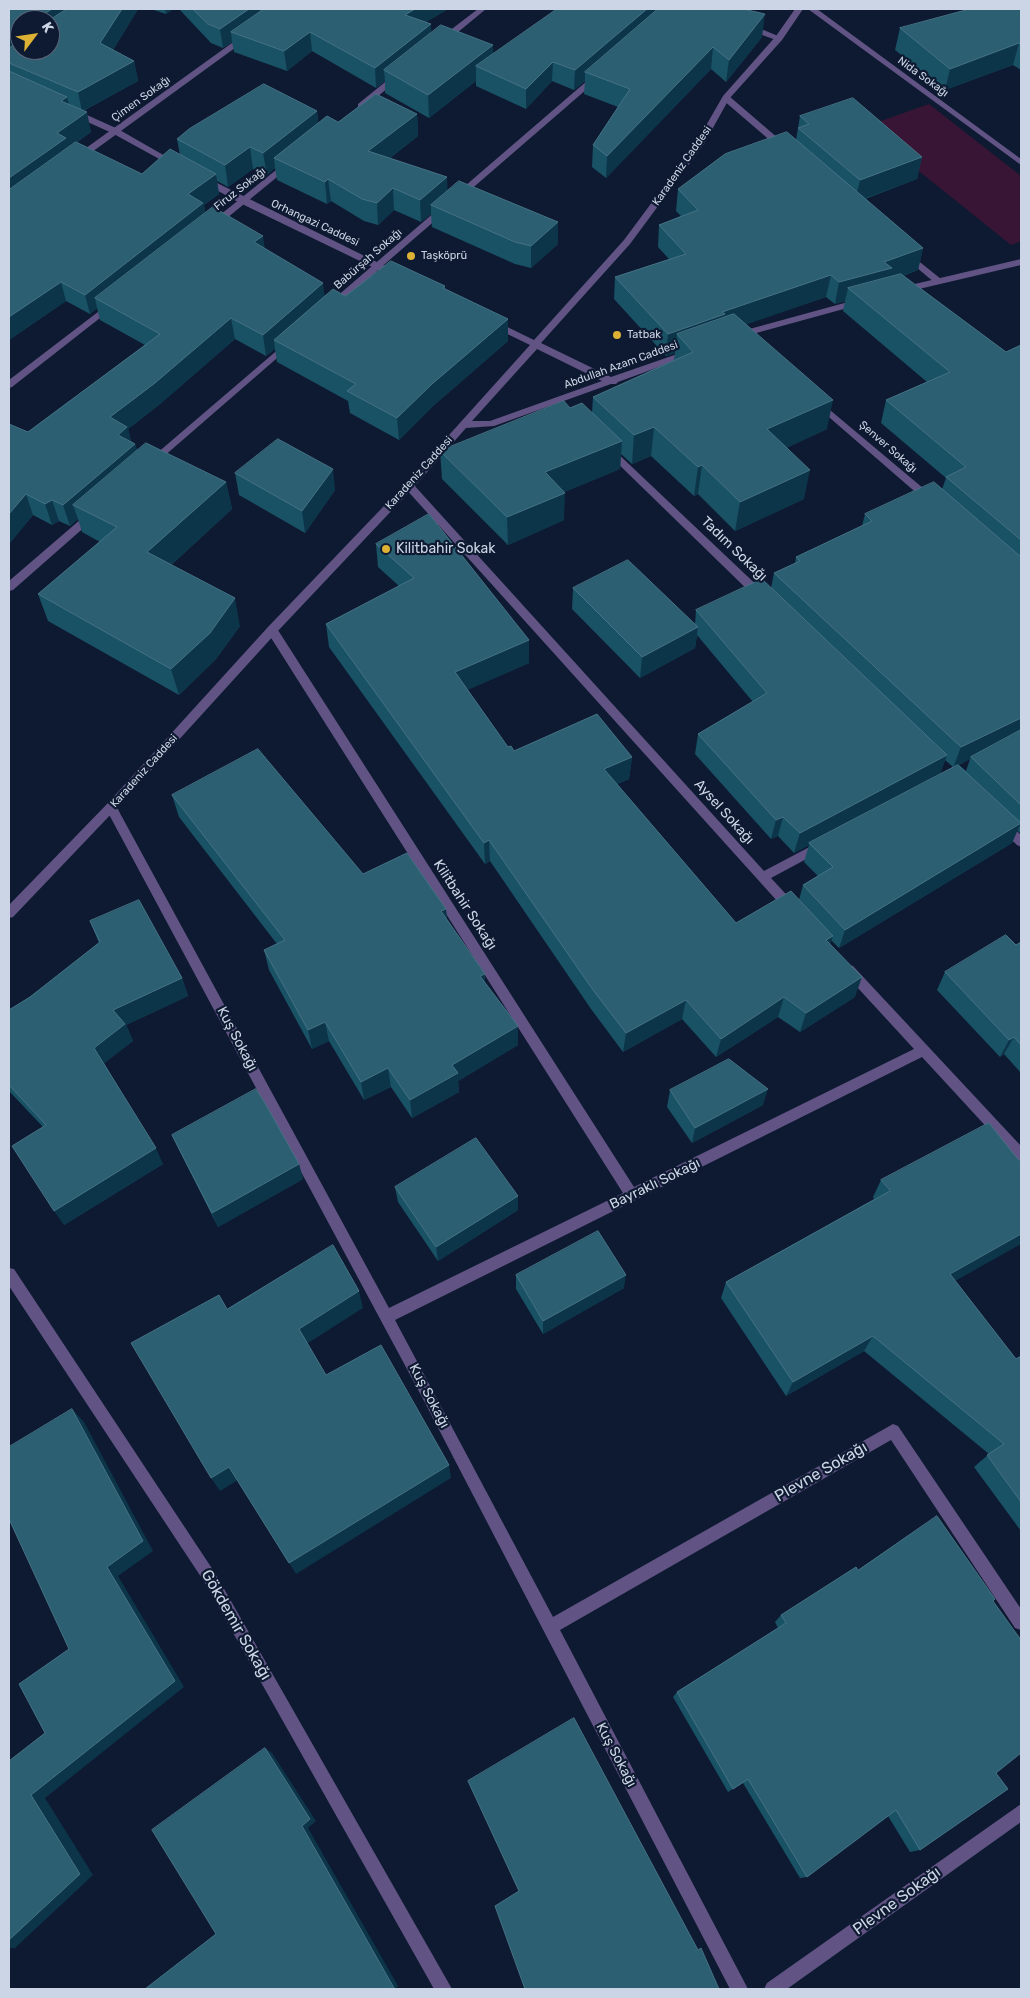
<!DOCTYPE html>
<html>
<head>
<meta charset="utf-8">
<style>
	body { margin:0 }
	#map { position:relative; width:1030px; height:1998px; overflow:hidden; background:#0e1a31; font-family:Rubik,sans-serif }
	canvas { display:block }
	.frame { position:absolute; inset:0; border:10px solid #ccd5e5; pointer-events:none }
	.north { position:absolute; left:10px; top:10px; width:50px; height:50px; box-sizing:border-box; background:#0e1a31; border:1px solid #5a6579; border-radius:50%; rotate:59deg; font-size:14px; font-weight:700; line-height:20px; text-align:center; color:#ccd5e5 }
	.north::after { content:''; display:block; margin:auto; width:18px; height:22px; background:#ddb133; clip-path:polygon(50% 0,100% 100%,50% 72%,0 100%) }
</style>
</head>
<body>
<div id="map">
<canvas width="1030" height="1998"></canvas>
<div class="frame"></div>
<div class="north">K</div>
</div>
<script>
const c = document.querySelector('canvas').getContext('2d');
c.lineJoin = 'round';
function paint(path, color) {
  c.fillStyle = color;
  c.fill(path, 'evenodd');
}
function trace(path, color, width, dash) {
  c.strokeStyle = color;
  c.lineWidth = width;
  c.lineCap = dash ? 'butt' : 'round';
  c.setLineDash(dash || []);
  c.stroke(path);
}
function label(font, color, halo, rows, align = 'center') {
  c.font = font + ' Rubik,sans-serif';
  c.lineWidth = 4.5;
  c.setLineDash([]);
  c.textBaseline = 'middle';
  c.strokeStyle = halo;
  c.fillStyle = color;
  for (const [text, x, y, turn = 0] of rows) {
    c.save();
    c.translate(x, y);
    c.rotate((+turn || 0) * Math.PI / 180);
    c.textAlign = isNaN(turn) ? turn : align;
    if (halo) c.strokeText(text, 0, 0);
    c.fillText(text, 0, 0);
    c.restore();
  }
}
paint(new Path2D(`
	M929 104 1021 176V241L1011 245 864 127Z`), '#381535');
paint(new Path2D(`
	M478 9H486L446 42H440V38Z
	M808 9H817L1021 159V165Z
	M743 24H749L783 38 776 40 743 28Z
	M243 35 250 37 81 160H75V156Z
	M395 74 402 76 364 108H358V104Z
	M595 74 602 76 334 308H328V304Z
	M723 96H729L786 145V149H780L723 100Z
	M286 162 293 164 216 227H210V223Z
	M906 251 941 279V283H935L903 256 902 254Z
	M111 302 114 303V307L12 387 9 388V380Z
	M288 341 293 344 291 346 155 464H149V460Z
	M818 400 936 499V503H928L815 405V401Z
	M610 448 613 449 765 593 766 596 765 599H757L607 453V449Z
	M409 483 413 484 764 871 817 843H825L827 846 825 849 771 878 795 904 797 908 795 912H787L405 488 404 486Z
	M92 511 97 515 96 517 13 590 9 591V581L88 513Z
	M272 626 276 627 634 1187 914 1049 845 974 843 970 845 966 849 965 853 966 1021 1146V1161L1016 1159 922 1057 395 1320 553 1617 893 1424 898 1426 1021 1609V1630L1015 1628 891 1440 560 1630 748 1989H730L422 1397 105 807 107 804H115L389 1308 623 1193 268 633 267 630 268 627Z
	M1003 820 1007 822 1021 835V847L1017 845 999 828 997 825 999 822Z
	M9 1268 14 1269 215 1573 452 1989H434L205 1583 9 1286Z
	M1021 1804V1822L787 1989H764L767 1983Z`), '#615484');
paint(new Path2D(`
	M795 9H803L782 40 729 99 704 144 630 244 541 343 611 377 686 351H692V355L618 382 616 384H611L494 426 466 428 413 488 276 633 115 810 13 917 9 918V905L107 804 268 627 405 484 530 345 491 326V322H497L534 340 624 240 696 143 723 96 776 36ZM537 349 602 381 490 421H472Z
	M72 111H78L118 129 179 164 172 166 112 133 72 115Z
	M203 176 399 273 400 275 399 277H393L240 203 200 181V177Z
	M1021 259V265L902 293 898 290 902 287Z
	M859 299 862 300V304L738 338 733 335 735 333Z`), '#615484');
paint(new Path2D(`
	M9 9H138L113 50 134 61 138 81 83 111 91 132 76 143 142 174 180 155 177 139 317 111 318 123 338 122 417 114 418 136 390 158 447 177V190L558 244 531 268 515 264 432 227 431 214 421 222 394 210 378 225 364 221 331 201 327 204 277 180 275 168 267 175 253 169 228 187 217 181 219 194 204 205 205 213 265 249 325 296H345L445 286V289L508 319V341L433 406 399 440 350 413 348 401 277 362 275 349 266 356 235 339 160 404 128 429 131 441 135 444 137 450 226 482 232 509 171 565 240 626 216 659 179 695 48 621 38 594 100 542 82 532 78 519 70 526 59 521 52 525 33 515 9 544 28 432 145 345 100 320 97 308 90 314 66 301 9 340ZM20 20H50L20 50Z
	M151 9H173L166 14Z
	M179 9H448L426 22 431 33 493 53 762 37 726 82 711 69 606 178 592 167 593 145 618 107 584 94 585 81 574 90 552 81 526 109 476 86V81L429 118 385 93V81L376 88 312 51 287 71 234 52 232 42 223 48 211 43Z
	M1021 9V70L1013 65 945 90 895 50 900 28Z
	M800 116 922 157 917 179 865 199 923 248 918 270 903 276 1006 352 1021 345V834L1017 830 1012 843 839 948 831 940 830 944 855 997 800 1032 778 1017 716 1057 682 1019 623 1052 591 1009 490 861 485 864 329 647 326 624 399 586 378 567 376 544 529 640V663L467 690 508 747 514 751 632 757 629 779 617 784 736 923 799 900 803 885 818 876 804 862 809 845 794 853 778 836 771 839 695 754 698 734 753 702 697 635 695 648 640 678 572 609 573 588 695 624 696 610 771 588 774 573 795 563 796 557 862 526 865 514 942 489 946 478 881 423 886 400 927 382 843 311 845 301 835 304 826 297 746 324 827 429 786 448 804 499 735 531 698 494 694 496 651 456 632 464 621 454 620 469 564 492V520L508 545 442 479 440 451 570 408 592 413 593 397 674 360 675 353 666 356 614 299 615 277 669 259 658 247 659 225 681 216 676 211 678 189 796 140ZM970 759 966 771 959 765ZM945 760 953 767 940 774Z
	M235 473 335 490 305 533 239 495Z
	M172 795 446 909 447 920 485 983 518 1045 458 1081 459 1092 412 1118 391 1087 364 1100 329 1041 312 1049 269 970 264 950 277 944 179 817Z
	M90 921 182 978 188 996 126 1025 133 1041 104 1063 163 1164 64 1225 43 1127 9 1091V1010L30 997 99 943Z
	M1021 942V1073L1004 1054 1000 1057 937 990 945 972 1016 945Z
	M670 1090 763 1105 692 1143 667 1107Z
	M172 1135 299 1164 303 1179 218 1227 179 1150Z
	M881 1180 955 1281 1016 1359 1021 1356V1531L974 1467 989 1454 864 1351 786 1396 721 1298 726 1282 874 1199 873 1197Z
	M395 1187 518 1196V1210L438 1261 398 1202Z
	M516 1275 624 1288 543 1334 516 1289Z
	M858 1570 993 1601 996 1773 920 1850 910 1852 888 1816 807 1877 800 1878 743 1783 728 1792 673 1697 677 1692 778 1628 775 1622 781 1615Z`), '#195165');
paint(new Path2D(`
	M52 9H86L50 20H44V14Z
	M122 9H138L105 63 100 43Z
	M165 9H173L166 14Z
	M249 9H278L231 32 232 42 223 48 220 29Z
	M415 9H448L406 34 405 15Z
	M647 9H668L585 72V81L574 90 575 70Z
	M765 14 762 37 726 82 729 60Z
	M431 24 432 44 384 70 385 81 376 88 375 68Z
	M20 30V50L9 62V39Z
	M310 32 312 51 287 71 284 51Z
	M1019 43 1013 65 945 90 950 69Z
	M493 45 494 67 476 66V81L429 118 428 95Z
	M713 47 711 69 606 178 607 156Z
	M134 61 138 81 82 111 78 92Z
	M553 62 552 81 526 109V89Z
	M67 97 72 117 61 101Z
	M317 111 319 133 274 158 275 168 267 175 263 153Z
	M87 112 91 132 69 148 9 202V178L57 133Z
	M417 114 418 136 370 173 368 151Z
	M250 147 253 169 228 187 225 165Z
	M922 157 917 179 855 202 860 180Z
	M216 174 219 194 204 205 207 223 95 298 97 308 90 314 85 295 188 194Z
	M447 177 448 199 431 205V214L421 222 420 200Z
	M328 179 331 201 327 204 325 182Z
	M393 188 394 210 378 225 377 203Z
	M558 222V244L531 268V246Z
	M263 236 266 257 254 242Z
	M923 248 918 270 888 281 848 288 845 301 835 304 839 282 884 262Z
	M831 275 826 297 722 333 677 334 675 353 666 356 668 334 722 312Z
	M61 282 66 301 9 340V317Z
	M323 283 326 305 274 340 275 349 266 356 263 335Z
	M231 318 235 339 160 404 128 429 132 446 135 444 141 465 73 505 78 519 70 526 63 505 110 417Z
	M508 319V341L433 406 399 440 397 418 432 384Z
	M833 400 827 429 762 459 767 429Z
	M654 427 651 456 632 464 634 435Z
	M622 441 620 469 545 500V472Z
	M702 465 698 494 694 496 698 467Z
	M333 469 335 490 305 533 302 511Z
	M810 470 804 499 735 531 740 502Z
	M226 482 232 509 155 579 147 552Z
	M565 493 564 520 508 545 507 517Z
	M26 494 33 515 9 544V514Z
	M52 500 59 521 52 525 45 504Z
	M235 598 240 626 216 659 179 695 171 669Z
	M698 627 695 648 640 678 642 657Z
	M529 640V663L456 695 455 672Z
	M1021 718V734L971 757 970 759 953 768 961 747Z
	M947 755 940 775 809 843V845L794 853 800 833Z
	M632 757 629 779 602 791 604 769Z
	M783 817 778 836 771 839 776 820Z
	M1021 823 1012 843 839 948 845 930Z
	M489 840 490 861 485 864 484 843Z
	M446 909 448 929 441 911Z
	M833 936 826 956V940Z
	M485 974V994L480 976Z
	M862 977 855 997 800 1032 806 1013Z
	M182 978 188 996 126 1025 133 1041 102 1065 94 1048 113 1010Z
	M784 997 778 1017 716 1057 721 1039Z
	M686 1000 682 1019 623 1052 626 1033Z
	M325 1022 329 1041 312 1049 308 1030Z
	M518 1026V1045L458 1081 459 1092 412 1118 410 1100 452 1065Z
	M1014 1037 1004 1054 1000 1057 1009 1040Z
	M388 1068 391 1087 364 1100 361 1082Z
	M768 1089 763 1105 692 1143 695 1128Z
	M156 1148 163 1164 64 1225 54 1211Z
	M299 1164 303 1179 218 1227 212 1213Z
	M518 1196V1210L438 1261 436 1247Z
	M1021 1234V1244L939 1290 950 1274Z
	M626 1275 624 1288 543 1334V1321Z
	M359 1291 363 1308 305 1345 299 1329Z
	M873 1336 864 1351 786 1396 793 1382Z
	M72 1409 84 1422 153 1551 118 1576 184 1687 45 1798 93 1875 15 1948H9V1940L31 1795 107 1567Z
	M449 1465 451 1478 296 1574 289 1563Z
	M229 1467 238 1480 220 1491 211 1478Z
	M265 1748 272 1753 316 1821 308 1828 398 1986 395 1989H393L302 1826Z`), '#0c354a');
const building = new Path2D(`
	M9 9H52L44 14V20H20V30L9 39Z
	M67 9H122L100 43 134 61 78 92 9 63V48L20 41V50H50V20Z
	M193 9H249L220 29 208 24Z
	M264 9H415L405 15 431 24 375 68 310 32 284 51 231 32Z
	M557 9H647L575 70 553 62 526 89 476 66Z
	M658 9H743L765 14 729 60 713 47 607 156 593 145 630 89 585 72Z
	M970 9H1021V45L1019 43 950 69 900 28Z
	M441 25 493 45 428 95 384 70Z
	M9 71 67 97 61 101 87 112 57 133 66 138 9 178Z
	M264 84 317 111 263 153 250 147 225 165 177 139 189 129Z
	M376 94 417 114 368 151 447 177 420 200 393 188 377 203 362 199 328 179 325 182 274 158 327 116 338 122Z
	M853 98 922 157 860 180 798 128 809 124 800 116Z
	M787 132 923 248 884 262 892 268 839 282 831 275 722 312 725 314 668 334 615 277 686 254 659 225 698 210 678 189 725 154Z
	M76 142 142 174 170 149 216 174 188 194 203 203 85 295 61 282 9 317V190Z
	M459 181 558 222 531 246 515 242 431 205Z
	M213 207 263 236 254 242 323 283 263 335 231 318 155 383 110 417 127 427 118 435 135 444 63 505 52 500 45 504 26 494 9 514V424L28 432 160 334 95 298Z
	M391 261 445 286 443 288 508 319 432 384 397 418 347 391 356 384 274 340 333 289 345 296Z
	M901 274 1006 352 1021 345V540L946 477 966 467 886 400 950 372 848 288Z
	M734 314 833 400 767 429 810 470 740 502 702 465 698 467 654 427 634 435 593 397 693 352 677 334Z
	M564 401 570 408 582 403 622 441 545 472 565 493 507 517 440 451Z
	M278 439 333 469 302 511 235 473Z
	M146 443 226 482 147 552 235 598 210 633 171 669 38 594 117 527 73 505Z
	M934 482 1021 557V718L961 747 774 573 800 561 796 557 872 521 865 514Z
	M429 514 529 640 455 672 508 747 511 746 514 751 597 714 632 757 604 769 736 923 791 891 833 936 826 940 862 977 806 1013 784 997 721 1039 686 1000 626 1033 593 990 489 840 484 843 326 624 414 578 376 544Z
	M628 560 698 627 642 657 573 588Z
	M762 579 947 755 800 833 783 817 776 820 698 734 767 693 696 610Z
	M1021 730V805L971 757Z
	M258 749 363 874 407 853 446 909 441 911 485 974 480 976 518 1026 452 1065 458 1073 410 1100 388 1068 361 1082 325 1022 308 1030 264 950 285 940 172 795Z
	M958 765 1021 823 845 930 803 885 833 867 809 843Z
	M139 900 182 978 113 1010 125 1024 94 1048 156 1148 54 1211 12 1146 46 1125 9 1085V1010L30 997 100 942 90 921Z
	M1006 935 1016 945 1021 942V1045L1014 1037 1009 1040 945 972Z
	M729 1059 768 1089 695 1128 670 1090Z
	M256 1089 265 1103 299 1164 212 1213 172 1135Z
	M989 1123 1021 1163V1234L950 1274 1016 1359 1021 1356V1502L987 1455 1004 1444 873 1336 793 1382 726 1282 890 1191 881 1180Z
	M476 1138 518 1196 436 1247 395 1187Z
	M598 1231 626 1275 543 1321 516 1275Z
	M333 1245 359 1291 299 1329 326 1375 381 1345 449 1465 289 1563 229 1467 211 1478 131 1343 219 1295 227 1309Z
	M72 1409 143 1541 107 1567 175 1681 31 1795 80 1874 9 1940V1761L45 1733 19 1684 69 1649 9 1519V1447Z
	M937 1516 995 1599 993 1601 1021 1640V1753L996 1773 1008 1789 920 1850 896 1810 807 1877 748 1779 733 1789 677 1692 786 1623 781 1615 856 1567 858 1570Z
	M574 1718 698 1950 701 1948 719 1989H525L495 1906 519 1891 468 1781Z
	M265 1748 310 1819 302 1826 394 1988 393 1989H145L216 1934 152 1830Z`);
paint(building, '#2c5f72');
trace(building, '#457284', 1);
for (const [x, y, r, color] of [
	[411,256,5,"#ddb133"],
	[617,335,5,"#ddb133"],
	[386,549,5,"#ddb133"]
]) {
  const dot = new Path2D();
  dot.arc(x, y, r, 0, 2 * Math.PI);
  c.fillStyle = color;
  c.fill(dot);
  trace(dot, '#0e1a31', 2);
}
label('11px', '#ccd5e5', '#0e1a31', [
	["Nida Sokağı",923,77,36],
	["Çimen Sokağı",141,99,-36],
	["Karadeniz Caddesi",682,166,-55],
	["Firuz Sokağı",240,189,-38],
	["Orhangazi Caddesi",315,223,25],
	["Babürşah Sokağı",368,259,-41],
	["Abdullah Azam Caddesi",621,365,-20],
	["Şenver Sokağı",888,447,41],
	["Karadeniz Caddesi",419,473,-48],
	["Karadeniz Caddesi",144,771,-48]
]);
label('11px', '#ccd5e5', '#0e1a31', [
	["Taşköprü",421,256],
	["Tatbak",627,335]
], 'left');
label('14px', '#ccd5e5', '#0e1a31', [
	["Kilitbahir Sokak",396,549]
], 'left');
label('14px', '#ccd5e5', '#0e1a31', [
	["Tadım Sokağı",734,549,44],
	["Aysel Sokağı",724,812,48],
	["Kilitbahir Sokağı",465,905,57],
	["Kuş Sokağı",237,1039,62],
	["Bayraklı Sokağı",655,1184,-26],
	["Kuş Sokağı",429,1396,62],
	["Kuş Sokağı",616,1755,62]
]);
label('16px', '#ccd5e5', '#0e1a31', [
	["Plevne Sokağı",821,1472,-30],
	["Gökdemir Sokağı",236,1625,60],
	["Plevne Sokağı",897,1901,-36]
]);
</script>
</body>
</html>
